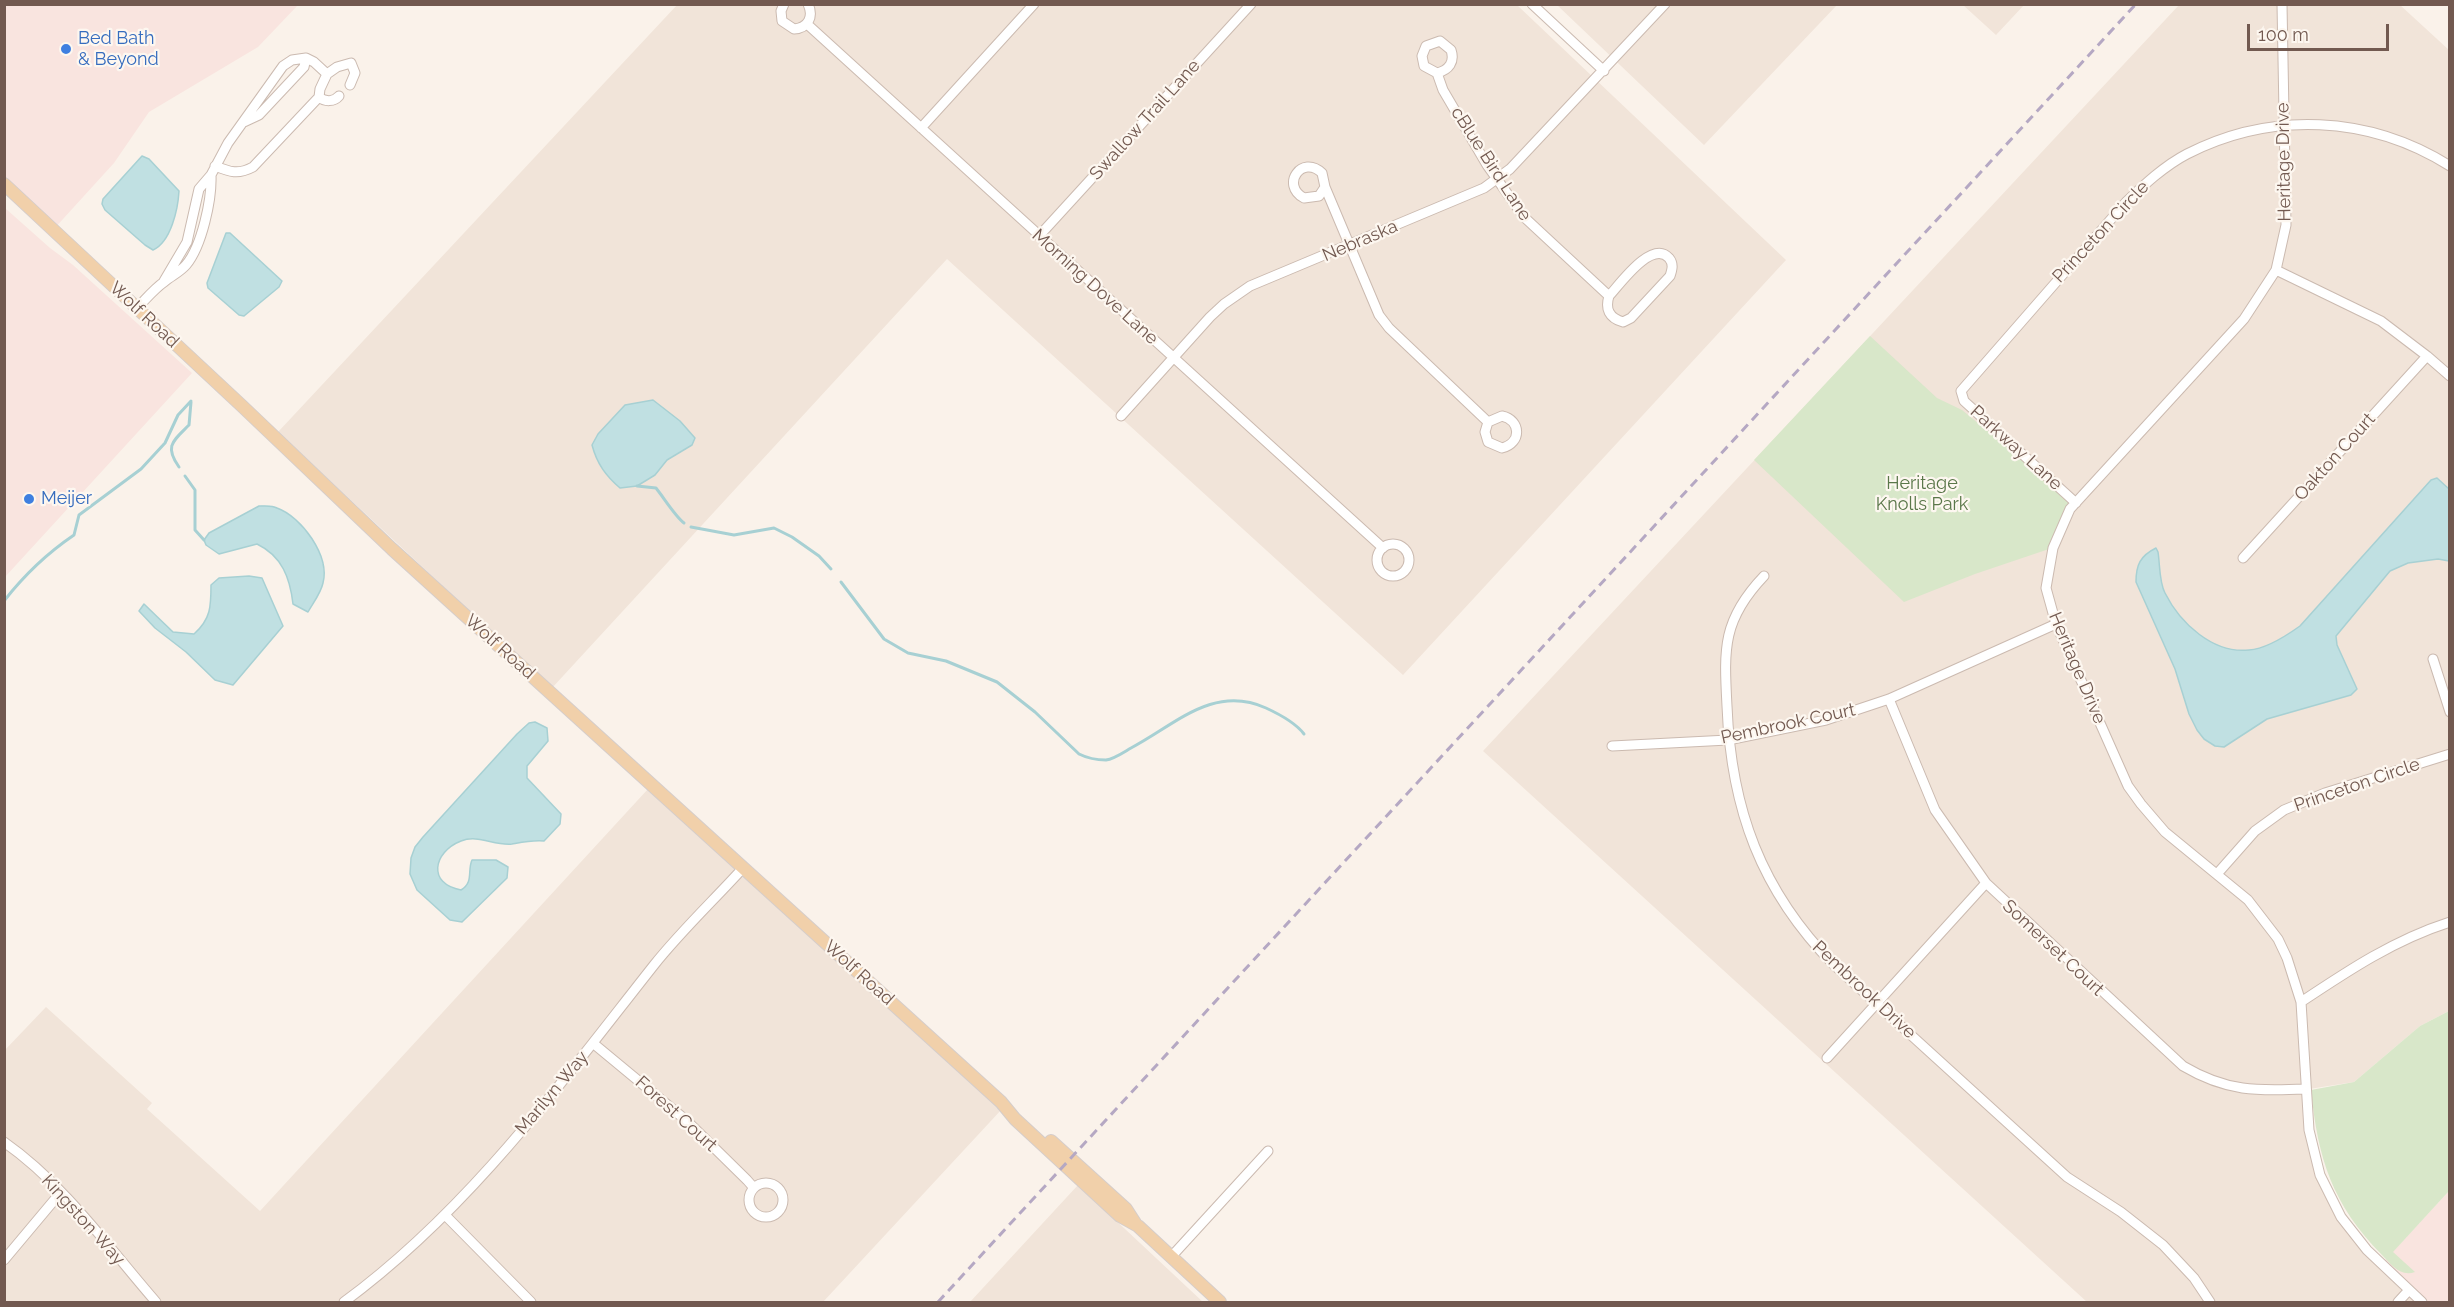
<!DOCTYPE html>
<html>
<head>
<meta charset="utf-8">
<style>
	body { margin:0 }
	#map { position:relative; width:2454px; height:1307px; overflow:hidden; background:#faf2ea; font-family:Raleway,sans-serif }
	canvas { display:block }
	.frame { position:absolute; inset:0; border:6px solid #725950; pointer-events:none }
	.scale { position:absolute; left:2247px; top:24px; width:142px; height:27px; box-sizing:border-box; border:3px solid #725950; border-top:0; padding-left:8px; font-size:18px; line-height:21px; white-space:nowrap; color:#725950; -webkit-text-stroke:4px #fdf7f0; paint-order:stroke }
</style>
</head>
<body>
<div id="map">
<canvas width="2454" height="1307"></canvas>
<div class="frame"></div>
<div class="scale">100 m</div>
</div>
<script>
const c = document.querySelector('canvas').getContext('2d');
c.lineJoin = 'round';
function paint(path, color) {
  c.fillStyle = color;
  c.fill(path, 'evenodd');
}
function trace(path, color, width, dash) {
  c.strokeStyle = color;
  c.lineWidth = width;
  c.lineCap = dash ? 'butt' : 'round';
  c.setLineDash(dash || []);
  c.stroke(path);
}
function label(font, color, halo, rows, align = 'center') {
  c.font = font + ' Raleway,sans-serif';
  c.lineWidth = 4.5;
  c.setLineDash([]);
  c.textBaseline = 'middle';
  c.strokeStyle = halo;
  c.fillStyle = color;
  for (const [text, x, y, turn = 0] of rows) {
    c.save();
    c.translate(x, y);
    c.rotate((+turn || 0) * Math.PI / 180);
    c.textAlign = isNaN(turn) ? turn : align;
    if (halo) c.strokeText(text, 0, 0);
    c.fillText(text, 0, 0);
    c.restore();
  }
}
paint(new Path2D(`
	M677 5H1517L1786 260 1403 675 947 259 552 688 278 432Z
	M1557 5H1837L1704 145Z
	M1963 5H2024L1996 35Z
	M2179 5H2400L2449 50V1011L2420 1026 2354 1082 2309 1089 2313 1127 2323 1174 2344 1215 2369 1247 2429 1302H2087L1483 751Z
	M648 789 1002 1109 823 1302H5L4 1051 46 1007 152 1103 147 1109 260 1211Z
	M1078 1185 1203 1302H970Z`), '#f1e4d9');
paint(new Path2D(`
	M4 5H298L258 47 149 112 114 163 53 230 5 184Z
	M5 208 50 248 73 265 192 373 5 577Z
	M2449 1191V1302H2429L2384 1261Z`), '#f9e4df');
paint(new Path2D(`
	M1870 336 1937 398 1962 410 2074 502 2049 549 1975 574 1904 602 1754 460Z
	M2449 1011V1191L2393 1252 2415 1272C2400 1277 2392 1265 2382 1255 2332 1204 2318 1159 2311 1090L2354 1082 2420 1026Z`), '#d8e7c9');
const water = new Path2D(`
	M142 156 149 159 179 191C178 209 171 242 153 250L145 245 105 210 102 204 103 199Z
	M226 233H230L282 281 279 287 244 316 239 315 208 288 207 283Z
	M653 400 680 421 695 438 692 445 667 460 655 475 637 486 620 488C606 476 597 464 592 445L598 434 625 405Z
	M2437 478 2449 489V561L2438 559 2408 563 2390 571 2336 636 2337 645 2357 689 2351 695 2267 719 2224 747 2215 746 2204 739 2197 730 2189 714 2175 669 2136 582C2136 565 2140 556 2156 548L2158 552C2160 564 2159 582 2165 593 2180 623 2213 654 2249 650 2266 649 2286 636 2300 626L2431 480Z
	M259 506C265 506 272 505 277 508 302 517 330 556 323 583 321 593 313 603 308 612L293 604C290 578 282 556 257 544L219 554 206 545 204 540 209 533Z
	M249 576 262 578 283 626 233 685 215 680 186 652 155 628 139 611 144 604 173 632 194 634C211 619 211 606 211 585L219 578Z
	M535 722 547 728 548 741 527 766V778L561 814 560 824 544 841C532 840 523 842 512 844 494 846 478 834 461 841 433 852 427 884 461 890 474 882 467 871 472 860H496L508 867 507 878 462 922 450 920 417 890 410 874 411 858 415 847 423 837 517 734 529 723Z`);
paint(water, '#c0e0e2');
trace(water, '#a7d0d3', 1.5);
trace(new Path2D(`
	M179 467C164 446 173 441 189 425L191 402
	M185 476 195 490V530L204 540
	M637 486 656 488C664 498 675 516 684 523
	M691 527 734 535 774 528 792 537 819 556 831 569
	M841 582 884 639 908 653 946 661 997 682 1035 712 1079 754C1087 758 1097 760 1106 760 1114 759 1124 752 1131 748 1175 725 1213 684 1266 708 1279 714 1295 722 1304 734
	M4 601C25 574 46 554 74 535L79 515 141 469 165 443 178 415 191 401`), '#a7d0d3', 3);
const minor = new Path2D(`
	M784 4 781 11 782 21 794 29C808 28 814 17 808 4
	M1532 4 1604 71
	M2282 4 2286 225 2276 270 2244 319 2070 509 2053 548 2046 588 2056 624 2128 786 2141 804 2165 832 2248 900 2278 939 2287 958 2301 1002 2309 1130 2320 1175 2341 1217 2367 1250 2422 1302
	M807 24 1383 548
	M306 58 314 62 327 74
	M1437 73C1449 70 1455 62 1451 50L1440 41 1426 46 1422 56 1424 66 1437 73 1443 90 1487 165 1524 217 1609 296C1605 309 1609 318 1623 322L1631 318 1670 276C1672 270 1674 264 1669 258 1652 239 1620 284 1609 296
	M319 97C325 102 334 102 339 96
	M921 128 1034 4
	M215 166C230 172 238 175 253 167L319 97 320 89 327 74 337 67 351 63 355 73 350 85
	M1325 187 1319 196 1304 198C1280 185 1302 154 1322 173L1325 187 1379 315 1389 328 1488 422 1485 432 1488 442 1502 448C1522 443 1521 420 1502 416L1488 422
	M1039 236 1251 4
	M2276 270 2381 321 2427 356 2450 376
	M164 281 187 242 199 189 211 175 228 143 283 66 292 60 306 58 304 67 259 115 244 122
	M137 308C146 299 154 289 164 282 171 276 180 272 186 265 202 246 212 199 211 175
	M1121 416 1210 317 1224 304 1250 286 1484 188 1510 169 1665 4
	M2076 503 1964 401 1961 391 2126 202C2144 185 2164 166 2187 154 2271 111 2369 115 2450 166
	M1377 560a16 16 0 1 1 32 0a16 16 0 1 1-32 0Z
	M2243 558 2427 356
	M1764 576C1722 620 1724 649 1727 706 1731 809 1761 891 1834 965L2067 1177 2121 1212 2163 1245 2194 1278 2210 1302
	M2433 659 2450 712
	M1889 699 1935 810 1986 883 2183 1066C2227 1092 2257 1091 2305 1089
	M1612 746 1728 740 1826 720 1889 699 2056 624
	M2217 874 2255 831 2284 810 2325 793 2450 754
	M2301 1002C2349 970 2394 940 2450 922
	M594 1044 687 1121 747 1180 754 1188
	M1827 1058 1986 883
	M4 1142C64 1184 109 1248 156 1302
	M749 1200a17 17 0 1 1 34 0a17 17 0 1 1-34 0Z
	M445 1215 531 1302
	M1171 1257 1268 1151
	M4 1260 61 1192
	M344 1302C468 1211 560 1084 654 965 681 931 714 900 743 868
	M2398 1302 2409 1290`);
const major = new Path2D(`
	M4 184 242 406 392 549 1001 1102 1015 1119 1120 1216 1138 1226 1220 1302
	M1051 1141 1126 1209 1135 1223`);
trace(minor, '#cbbab0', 11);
trace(major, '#d5cdca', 14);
trace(minor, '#fff', 9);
trace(major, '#f1d0aa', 12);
trace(new Path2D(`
	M938 1302 2136 4`), '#b5a8c3', 3, [9, 6]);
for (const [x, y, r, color] of [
	[66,49,6,"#3f7fe0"],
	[29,499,6,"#3f7fe0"]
]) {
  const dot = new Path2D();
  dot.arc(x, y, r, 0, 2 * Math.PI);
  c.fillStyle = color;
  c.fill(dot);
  trace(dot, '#fdf7f0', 2);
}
label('18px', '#366cbe', '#fdf7f0', [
	["Bed Bath",78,39],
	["& Beyond",78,60],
	["Meijer",41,499]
], 'left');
label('18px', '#725950', '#fdf7f0', [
	["Swallow Trail Lane",1145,120,-48],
	["Heritage Drive",2284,162,-91],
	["cBlue Bird Lane",1491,164,57],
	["Princeton Circle",2101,232,-47],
	["Nebraska",1360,241,-23],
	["Morning Dove Lane",1095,287,42],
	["Wolf Road",144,315,43],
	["Parkway Lane",2016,448,42],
	["Oakton Court",2335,457,-48],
	["Wolf Road",500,647,42],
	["Heritage Drive",2077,668,67],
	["Pembrook Court",1788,724,-12],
	["Princeton Circle",2357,785,-19],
	["Somerset Court",2053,948,43],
	["Wolf Road",859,973,42],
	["Pembrook Drive",1864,990,43],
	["Marilyn Way",552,1093,-50],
	["Forest Court",676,1114,42],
	["Kingston Way",83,1220,48]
]);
label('18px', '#5a7749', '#fdf7f0', [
	["Heritage",1922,484],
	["Knolls Park",1922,505]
]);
</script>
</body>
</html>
